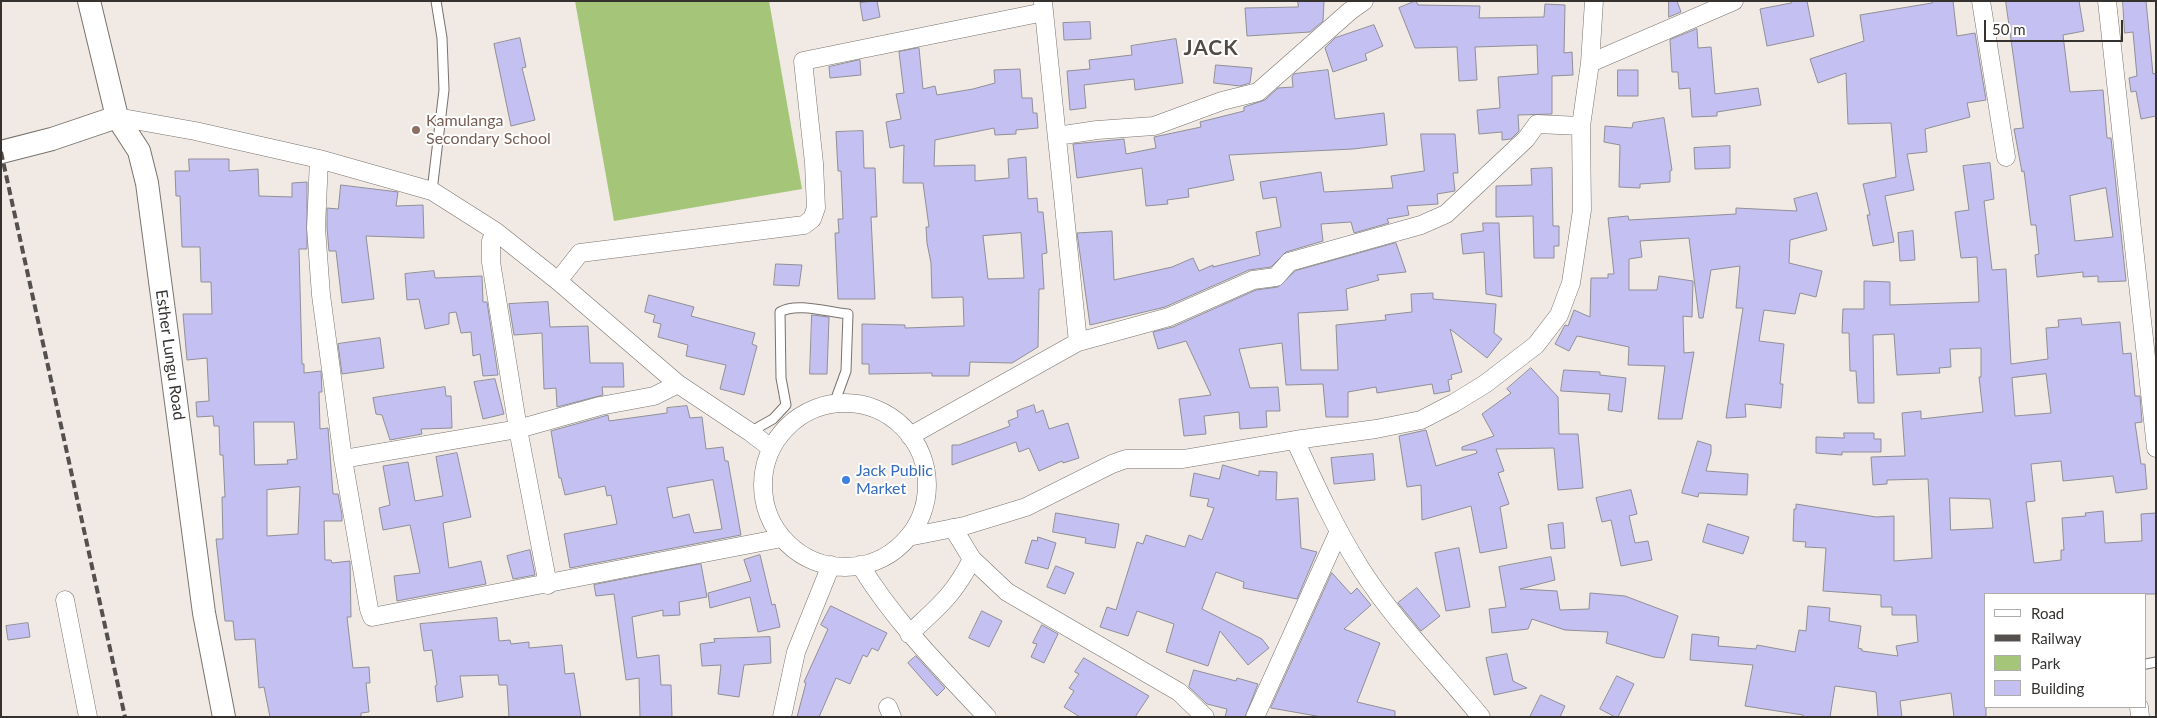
<!DOCTYPE html>
<html>
<head>
<meta charset="utf-8">
<style>
	body { margin:0 }
	#map { position:relative; width:2157px; height:718px; overflow:hidden; background:#f0e9e4; font-family:Lato,sans-serif }
	canvas { display:block }
	.frame { position:absolute; inset:0; border:2px solid #353230; pointer-events:none }
	.legend { position:absolute; left:1984px; top:593px; width:162px; height:115px; box-sizing:border-box; background:#fff; border:1px solid #aeadac; margin:0; padding:6px 9px; list-style:none; font-size:15px; color:#353230 }
	.legend li { display:flex; align-items:center; gap:10px; height:25px }
	.legend b { width:25px; border:1px solid #aeadac }
	.scale { position:absolute; left:1984px; top:20px; width:139px; height:22px; box-sizing:border-box; border:2px solid #353230; border-top:0; padding-left:6px; font-size:15px; line-height:18px; white-space:nowrap; color:#353230; -webkit-text-stroke:4px #fff; paint-order:stroke }
</style>
</head>
<body>
<div id="map">
<canvas width="2157" height="718"></canvas>
<div class="frame"></div>
<ul class="legend">
<li><b style="height:6px;background:#fff"></b>Road</li>
<li><b style="height:6px;background:#54504e"></b>Railway</li>
<li><b style="height:14px;background:#a5c679"></b>Park</li>
<li><b style="height:14px;background:#c5c0f2"></b>Building</li>
</ul>
<div class="scale">50 m</div>
</div>
<script>
const c = document.querySelector('canvas').getContext('2d');
c.lineJoin = 'round';
function paint(path, color) {
  c.fillStyle = color;
  c.fill(path, 'evenodd');
}
function trace(path, color, width, dash) {
  c.strokeStyle = color;
  c.lineWidth = width;
  c.lineCap = dash ? 'butt' : 'round';
  c.setLineDash(dash || []);
  c.stroke(path);
}
function label(font, color, halo, rows, align = 'center') {
  c.font = font + ' Lato,sans-serif';
  c.lineWidth = 4;
  c.setLineDash([]);
  c.textBaseline = 'middle';
  c.strokeStyle = halo;
  c.fillStyle = color;
  for (const [text, x, y, turn = 0] of rows) {
    c.save();
    c.translate(x, y);
    c.rotate((+turn || 0) * Math.PI / 180);
    c.textAlign = isNaN(turn) ? turn : align;
    if (halo) c.strokeText(text, 0, 0);
    c.fillText(text, 0, 0);
    c.restore();
  }
}
paint(new Path2D(`
	M575 1H769L802 189 614 221Z`), '#a5c679');
const building = new Path2D(`
	M877 1 880 17 863 21 860 3Z
	M1298 1H1324L1323 21 1310 32 1247 36 1245 8 1298 7Z
	M1416 1 1418 5 1480 6 1479 18 1544 17 1545 4 1565 5 1564 53 1572 52 1573 75 1552 76V114L1518 115 1519 131 1511 139 1502 140V132L1479 134 1477 110 1500 108 1498 77 1538 74 1537 45 1475 47 1477 80 1459 81 1457 47 1415 48 1399 8Z
	M1669 1H1677L1681 12 1669 17Z
	M1791 1H1807L1814 36 1767 46 1760 9 1791 3Z
	M1932 1H1953L1957 36 1975 33 1986 100 1967 103 1970 117 1925 129 1927 152 1907 154 1914 190 1885 196 1894 242 1873 246 1867 215H1870L1863 184 1896 177 1891 123 1848 124 1846 73 1818 83 1810 59 1864 41 1860 15 1932 3Z
	M2006 1H2079L2084 31 2063 35 2070 92 2103 90 2107 138H2111L2126 281 2098 282V276L2083 277V272L2037 277 2035 255 2039 254 2036 225H2031L2024 171 2022 172 2014 129 2023 128ZM2106 188 2113 237 2075 241 2070 196Z
	M2123 1H2146L2153 74 2156 73V116L2141 119 2136 91 2131 92 2129 78 2137 76 2133 32 2125 33Z
	M1090 22 1091 39 1064 40 1063 23Z
	M1374 25 1383 46 1365 54 1367 60 1333 72 1325 48 1335 38Z
	M1697 29 1698 48 1711 47 1715 94 1758 88 1761 105 1717 112V116L1692 117 1690 88 1679 89 1678 72H1672L1670 40Z
	M520 38 526 67 522 68 535 120 511 126 494 44Z
	M1176 39 1183 83 1135 90 1134 79 1084 85 1086 108 1070 110 1067 71 1090 69 1089 60 1132 55 1131 46Z
	M919 48 923 89 935 86 937 95 973 89 995 83 994 70 1020 69 1022 98H1032L1033 113H1037L1038 128 1016 130V134L995 135 994 128 935 140 934 166 975 165V181L1009 178 1008 159 1026 157 1028 199 1037 198 1038 212H1043L1047 253 1042 254 1044 289H1039L1038 347 1012 363 970 362 969 376H932V373L869 374V364H862V324L905 325V328L964 326 963 297 932 298 931 263 927 243 926 227H929L923 183H903L904 145 890 148 886 122 901 119 896 94 904 93 899 52ZM1021 233 1024 278 988 279 983 236Z
	M860 60 861 75 830 78 829 67Z
	M1216 65 1252 68 1250 83 1240 86 1214 83Z
	M1328 70 1335 119 1384 113 1387 145 1353 149 1229 155 1234 180 1188 189 1189 197 1167 200 1168 204 1146 206 1142 168 1077 178 1073 144 1124 139 1126 154 1156 148 1154 137 1201 127 1200 122 1244 111V107L1265 100 1278 88 1293 87 1292 77 1294 74Z
	M1618 70H1638V96H1618Z
	M1664 118 1672 170 1670 171V182L1640 184V188L1619 187 1620 145 1604 142 1605 126 1632 128 1633 123Z
	M863 131 864 168H875L877 217H871L875 299H838L835 233H839L838 219H843L841 171H838L836 132Z
	M1421 134H1455L1458 173H1453L1455 191 1437 194 1438 204 1407 206 1409 215 1387 219 1389 223 1354 233 1351 222 1321 224 1323 241 1286 252 1271 267 1249 270 1165 307 1090 325 1077 233 1112 231 1114 280 1172 267 1193 258 1199 271 1213 265V267L1260 255 1256 232 1281 227 1276 197 1263 199 1260 182 1321 172 1324 192 1393 188 1391 176 1424 171Z
	M1730 146V168L1695 169 1694 148Z
	M189 159H229V171L258 169 259 196 292 197V183L307 182V249H299L302 364H304V373L321 371 322 392H319L320 429 328 428 333 494H338L342 515V521H324L325 560H331L332 563 350 561 351 617H347L353 668 369 667 370 683H366L369 712 361 713V717H270L264 687 259 688 255 639 235 640 233 621H225L216 539H223L222 497H225L223 455H220L219 426H214L213 416 197 417 196 402 209 401 207 358 187 360 183 314H212L211 282H201L200 247H182L180 196H176L175 171H189ZM254 422H294L297 459 287 460 288 464 255 465ZM300 487 298 534 267 536V490Z
	M1990 163 1994 199 1984 201 1992 270 2006 269 2011 364 2048 359 2046 328 2059 327 2058 320 2081 318 2082 325 2120 322 2123 354 2131 353 2135 396H2140L2142 422 2135 423 2141 464H2145L2147 489 2116 493 2113 476 2063 481 2061 461 2031 464 2035 501 2026 502 2034 563 2061 560V550H2064L2062 518 2086 516 2085 513 2103 511 2105 543 2142 541 2141 514 2156 513V594H1986V717H1954L1951 693 1900 701 1902 717H1878L1876 692 1835 686 1830 717H1803V715L1745 706 1753 665 1690 660 1692 634 1719 637 1718 646 1756 649 1757 645 1795 652 1799 630 1806 631 1808 606 1830 608 1829 621 1861 626 1858 648 1862 649V651L1898 656 1896 646 1918 642 1916 615H1892V607H1881V595L1823 591 1826 548 1805 547 1806 542 1793 541 1794 509H1796V504L1876 517 1894 516V561L1932 558 1928 479 1887 480V484L1873 485 1871 457 1905 456 1902 413 1921 411V419L1983 412 1979 377H1981V348L1950 349 1951 367 1939 368 1940 373 1897 375 1894 334 1873 335 1874 403H1858L1856 371H1850L1849 333H1842L1843 309H1864V281L1890 282V305L1979 302 1977 257 1961 258 1955 212 1969 210 1963 166ZM2046 374 2051 413 2015 416 2012 378ZM1950 498 1990 499 1993 528 1951 530Z
	M1552 168 1553 226H1559V246H1554V258H1534L1533 216 1496 217V186L1532 185 1531 169Z
	M341 185 398 192 396 206 423 205 424 238 366 236 374 299 342 303 336 251H329L327 228V208L338 209Z
	M1817 193 1827 230 1790 240 1789 263 1822 271 1816 297 1800 293 1795 314 1764 310 1759 341 1784 344 1780 384H1783L1781 408 1745 404 1746 417 1726 418 1743 308H1736L1740 266 1711 270 1703 318H1699L1689 238 1640 241 1642 257 1629 259V290H1657L1659 276 1693 281 1692 317 1683 316 1684 353 1694 352 1682 419H1658L1665 366 1628 365 1629 347 1577 336 1569 351 1555 344 1565 325 1568 326 1574 310 1590 317 1591 278H1608V274H1614L1608 218 1628 216 1629 220 1736 214V208L1797 211 1794 199Z
	M1483 223H1499L1502 297 1486 294 1484 252 1463 254 1461 234 1483 231Z
	M1913 231 1915 260 1900 261 1898 233Z
	M1396 243 1406 272 1377 275 1379 280 1346 289 1348 310 1298 313 1301 370H1338L1336 325 1386 320 1385 315 1412 312 1411 294 1433 293V299L1496 304 1494 333 1502 339 1487 358 1450 329 1462 372 1451 375 1452 379 1448 380 1450 391 1434 394 1432 384 1377 393 1376 387 1348 392V417H1326L1323 384 1286 385 1282 343 1239 349 1250 388 1278 387 1280 411H1266L1267 427 1240 429 1239 412 1204 416 1206 434 1184 436 1179 399 1211 395 1186 341 1158 349 1153 332 1173 327 1256 290 1278 287 1295 271Z
	M776 264 802 265 799 286 774 285Z
	M434 271 435 278 482 276 483 302H487L498 375 483 376 480 354 473 356 471 332 461 333 456 312 449 313V324L425 329 419 299 407 300 405 274Z
	M649 295 694 307 691 316 755 333 752 344 757 346 744 395 720 389 726 365 686 356 688 345 658 337 661 324 653 322 655 315 645 312Z
	M548 302 550 327 588 326 590 363H623L624 387H602L603 395 557 407 556 388 544 389 542 333 514 335 509 304Z
	M812 315 829 317 827 374H810Z
	M380 338 384 368 342 374 338 344Z
	M1531 368 1558 397 1559 434H1578L1583 488 1558 490 1554 448 1496 449 1504 471 1498 473 1509 504 1500 507 1507 548 1480 553 1471 506 1422 520 1421 485 1407 487 1399 436 1426 430 1436 466 1477 453 1476 450H1462V447L1494 436 1482 414 1511 393 1507 389Z
	M1564 370 1600 372V375L1626 378 1622 412 1608 410 1610 394 1561 391Z
	M495 379 504 414 483 419 474 382Z
	M445 387 446 396H451L452 428 421 429 422 434 390 440 382 415 376 414 373 398Z
	M1034 405 1036 413 1043 410 1049 429 1068 423 1079 458 1063 463 1062 461 1039 471 1029 448 1019 452 1016 442 952 465V445H959L1010 426 1008 421 1018 417 1017 411Z
	M687 406 690 418 702 417 706 449 723 447 725 461H728L741 535 570 568 564 534 617 524 611 495 607 496 605 486 565 495 561 478H559L551 431 608 415 609 421 667 413V408ZM713 480 722 529 694 533 689 514 673 518 667 488Z
	M1844 433H1874V439H1881V452H1842V455L1816 453V437L1844 438Z
	M1698 441 1711 445V453L1706 471 1748 474 1747 495 1699 493 1698 497 1682 493Z
	M457 453 471 517 443 523 449 568 481 561 486 584 397 601 394 576 420 573 410 525 383 530 379 508 390 505 383 466 408 462 415 501 443 496 436 457Z
	M1373 454 1375 480 1334 484 1331 458Z
	M1223 465 1259 476V471L1277 472 1276 500 1298 498 1301 548 1317 552 1297 599 1243 588 1244 582 1216 572 1202 609 1262 639 1269 648 1248 665 1220 631 1208 666 1166 652 1174 624 1137 611 1128 636 1100 627 1107 607 1116 610 1137 542 1143 544 1146 535 1185 547 1189 535 1202 540 1214 508 1207 506 1209 499 1190 496 1194 473 1219 479Z
	M1631 490 1637 514 1629 516 1635 543 1648 541 1652 560 1621 566 1611 520 1602 522 1596 498Z
	M1056 513 1119 524 1115 548 1085 543 1086 538 1053 532Z
	M1563 523 1565 548 1551 549 1548 525Z
	M1708 524 1749 537 1743 554 1703 542Z
	M1038 537 1056 543 1048 569 1025 563 1032 540 1037 541Z
	M1459 548 1470 607 1446 611 1435 553Z
	M530 550 535 575 513 579 507 556Z
	M760 555 772 605 775 604 780 627 758 632 750 597 710 608 708 593 751 581 744 560Z
	M1551 557 1555 580 1520 589 1557 591 1560 610 1589 609 1590 593 1625 596 1678 616 1664 658 1654 657 1606 643 1608 632 1565 630 1532 619 1528 629 1492 633 1489 609 1506 607 1499 567Z
	M701 564 707 597 679 602 680 615 663 616V610L632 617 637 658 659 655 661 685H671L672 717H640L639 678 626 680 614 594 596 596 594 585Z
	M1056 566 1074 573 1065 594 1047 587Z
	M1332 573 1351 594 1357 588 1371 605 1344 629 1380 643 1357 702 1395 711V717H1322L1271 708Z
	M1417 588 1440 616 1421 631 1398 603Z
	M831 606 887 633 878 651 872 648 867 657 863 655 850 684 836 678 819 717H797L806 683 804 682 828 629 821 625Z
	M982 611 1002 621 989 647 969 638Z
	M497 618 499 641 510 640 511 644 529 642V648L562 645 565 674 574 673 581 717H509L507 685H499L498 675 460 676 463 697 437 702 435 686 437 685 432 650 424 651 420 624Z
	M28 623 30 637 8 640 6 626Z
	M1042 625 1058 634 1044 663 1031 657 1037 644 1033 643Z
	M770 637 771 663 744 665 739 697 718 694 721 665 702 666 700 644 715 642 714 639Z
	M1507 654 1513 681 1527 688 1494 695 1486 658Z
	M916 656 945 688 937 696 908 663Z
	M1084 658 1149 696 1135 717H1080L1064 707 1074 691 1069 688 1079 674 1075 672Z
	M1194 670 1236 681 1237 678 1258 684 1245 717H1225L1227 709 1207 704 1189 687Z
	M1617 676 1634 684 1618 717H1615L1600 709Z
	M1541 695 1565 706 1560 717H1530Z`);
paint(building, '#c5c0f2');
trace(building, '#908f96', 1);
const service = new Path2D(`
	M432 191 444 90 442 38 436 1
	M750 432 773 419 786 405 781 378 780 312C796 302 828 312 848 314L846 371 834 404
	M2146 664 2156 662`);
const minor = new Path2D(`
	M1981 1 2006 157
	M2107 1 2156 448
	M1590 63 1734 1
	M117 117 195 131 319 159 432 191 495 231 558 281 678 384 750 432 771 448
	M1057 136 1097 130 1154 126 1222 101 1258 92 1350 11 1364 1
	M319 159 316 228 321 295 343 459 369 609 372 617 782 538
	M495 231 491 241V262L518 429 548 585
	M558 281 580 253 804 225 812 219 816 208 814 163 803 61 1044 12
	M1078 342 1169 317 1253 280 1276 277 1289 262 1421 225 1446 214 1526 139 1537 124 1581 126
	M763 485a82 82 0 1 1 164 0a82 82 0 1 1-164 0Z
	M910 436 1078 342 1043 2
	M1295 440C1315 484 1335 528 1361 569 1395 622 1441 668 1481 717
	M343 459 518 429 600 406 654 396 678 384
	M953 528 972 559 1007 592 1179 692 1205 717
	M908 537 964 526 1026 507 1112 464 1126 459H1183L1295 440 1376 429 1421 420 1454 403 1485 384 1536 345 1559 315 1571 283 1582 210 1581 126 1590 63 1594 1
	M860 565C895 622 941 668 987 717
	M65 600 88 717
	M909 634C938 607 954 595 972 559
	M888 707 892 717
	M2139 707 2140 717
	M782 717 796 652 831 565
	M1255 717 1339 531`);
const tertiary = new Path2D(`
	M89 1 117 117 139 151 147 183 204 613 224 717
	M1 152 52 139 117 117`);
trace(service, '#79736e', 11);
trace(minor, '#79736e', 19);
trace(tertiary, '#79736e', 24);
trace(service, '#fff', 9);
trace(minor, '#fff', 18);
trace(tertiary, '#fff', 22);
trace(new Path2D(`
	M1 152 125 717`), '#54504e', 4, [8, 4]);
for (const [x, y, r, color] of [
	[416,130,5,"#8d6e63"],
	[846,480,5,"#3f7fe0"]
]) {
  const dot = new Path2D();
  dot.arc(x, y, r, 0, 2 * Math.PI);
  c.fillStyle = color;
  c.fill(dot);
  trace(dot, '#fff', 2);
}
label('16px', '#785e54', '#fff', [
	["Kamulanga",426,121],
	["Secondary School",426,139]
], 'left');
label('16px', '#353230', '#fff', [
	["Esther Lungu Road",170,355,82]
]);
label('16px', '#366cbe', '#fff', [
	["Jack Public",856,471],
	["Market",856,489]
], 'left');
c.letterSpacing = '1px';
label('bold 21px', '#514b47', '#fff', [
	["JACK",1211,48]
]);
c.letterSpacing = '0px';
</script>
</body>
</html>
